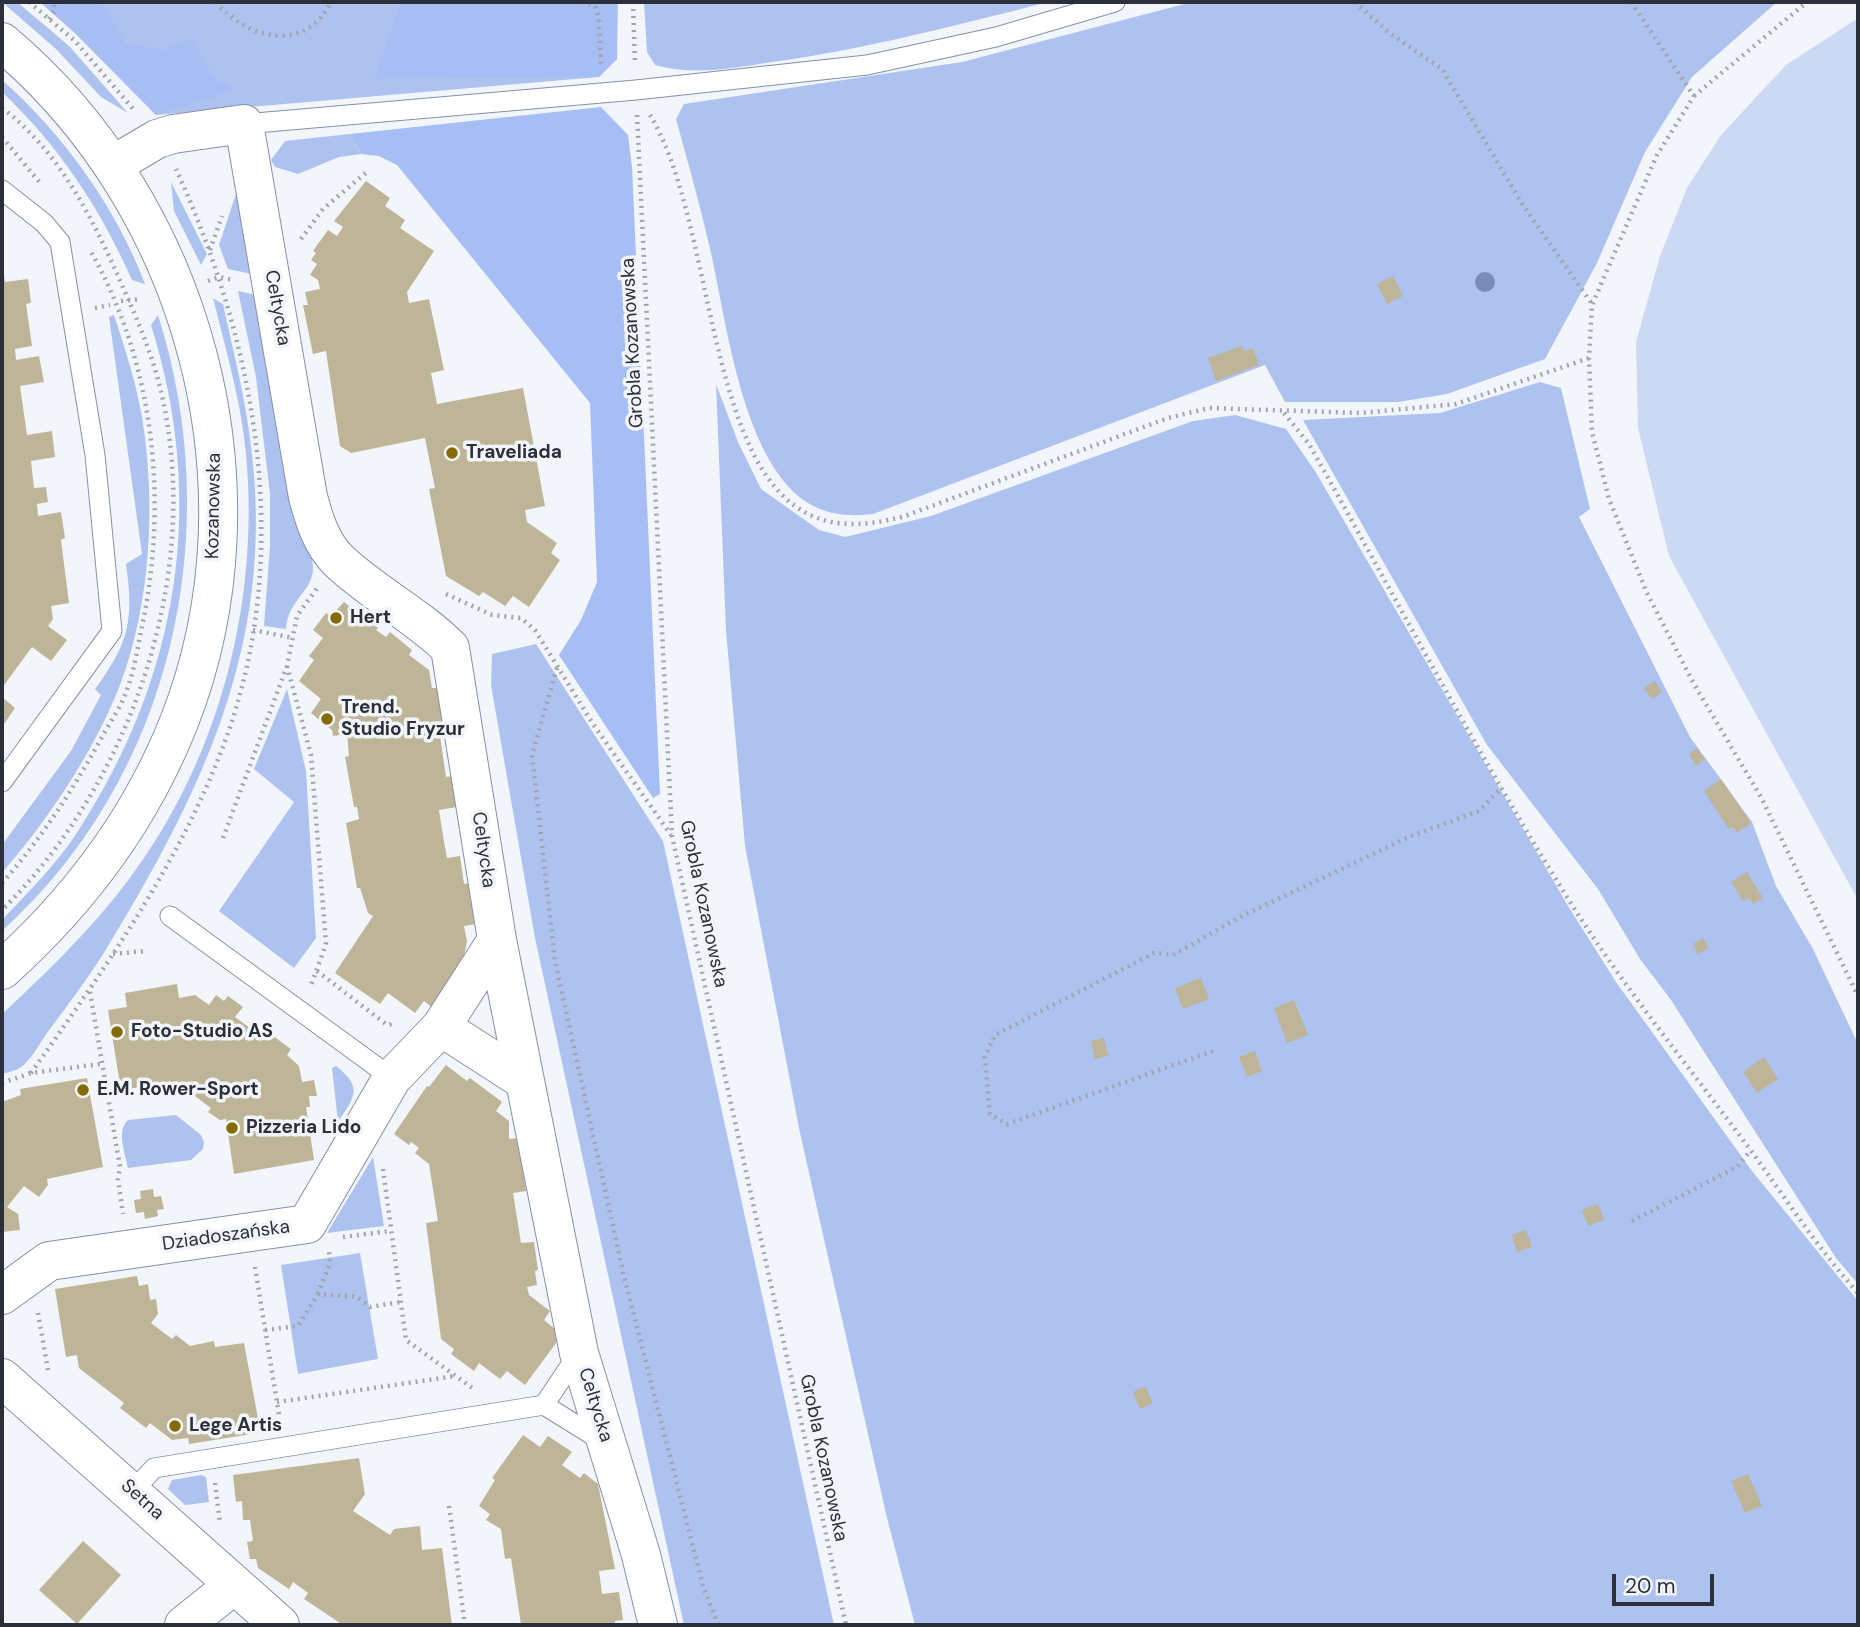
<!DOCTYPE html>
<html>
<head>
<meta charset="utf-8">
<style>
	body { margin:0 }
	#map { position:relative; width:1860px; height:1627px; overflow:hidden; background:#f2f5fa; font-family:"DM Sans",sans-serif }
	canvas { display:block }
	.frame { position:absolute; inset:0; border:4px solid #2b2f3a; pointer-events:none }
	.scale { position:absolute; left:1612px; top:1574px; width:102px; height:32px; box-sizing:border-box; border:4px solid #2b2f3a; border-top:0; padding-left:9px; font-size:21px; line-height:24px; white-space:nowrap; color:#2b2f3a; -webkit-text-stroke:5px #f2f5fa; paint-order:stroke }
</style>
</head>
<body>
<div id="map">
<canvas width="1860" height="1627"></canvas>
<div class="frame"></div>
<div class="scale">20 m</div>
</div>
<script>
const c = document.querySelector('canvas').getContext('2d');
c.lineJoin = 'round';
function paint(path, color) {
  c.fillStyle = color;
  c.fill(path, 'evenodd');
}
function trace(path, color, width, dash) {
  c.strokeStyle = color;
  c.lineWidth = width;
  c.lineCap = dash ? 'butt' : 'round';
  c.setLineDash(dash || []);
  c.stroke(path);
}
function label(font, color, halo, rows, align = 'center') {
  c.font = font + ' "DM Sans",sans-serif';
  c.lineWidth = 7;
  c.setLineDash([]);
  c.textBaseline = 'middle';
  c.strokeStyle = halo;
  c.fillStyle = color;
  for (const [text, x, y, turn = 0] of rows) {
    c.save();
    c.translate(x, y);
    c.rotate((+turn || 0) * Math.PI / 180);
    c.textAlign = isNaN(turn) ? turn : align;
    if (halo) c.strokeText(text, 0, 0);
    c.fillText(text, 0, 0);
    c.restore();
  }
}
paint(new Path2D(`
	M2 2H17L48 28 70 47 128 113 101 97 56 49Z
	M40 2H618L617 59 599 77 156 115 75 33Z
	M644 2H1049C956 25 867 49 772 62 733 68 694 76 655 65L647 52Z
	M1192 2H1777L1692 77 1645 152 1597 263 1545 359 1447 394 1398 402H1285L1265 365 873 514C855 516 838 516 820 509 744 479 727 323 711 253 701 208 688 163 676 119L684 104 962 62Z
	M2 80C63 134 116 207 145 284L132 280C100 208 59 146 2 92Z
	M350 134 361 154 339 157 298 174 275 167 271 160 285 141Z
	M171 182 207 254 201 265 174 211Z
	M239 185 252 274 228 269 219 245Z
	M238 291 256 295C267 366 277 437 291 508 295 530 312 544 313 567 314 591 288 599 286 629L264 626 270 546V494L256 377Z
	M213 298 223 304C234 355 247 404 252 455 274 645 201 794 105 951 87 980 67 1006 47 1033 39 1044 32 1059 21 1067 16 1071 8 1072 2 1074V1014C47 972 92 929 129 879 219 760 260 602 246 454 241 401 226 350 213 298Z
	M114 315C125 349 136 382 142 417 156 503 151 603 120 685 95 750 48 820 2 873V845L71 751 101 695 95 689C129 643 134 620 126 564L142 554 109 317Z
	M158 315C227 532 173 777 2 931V920C28 892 57 864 78 831 179 676 207 503 151 325Z
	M1540 382 1561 388 1590 509 1579 517 1690 737 1752 822 1776 886 1813 949 1858 1044V1284L1836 1258 1671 1000 1640 959 1598 889 1487 745 1303 420 1440 413Z
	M716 384 738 442 761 489 819 530 845 537 931 516 1193 421 1235 415 1286 429 1315 471 1568 906 1616 982 1752 1171 1858 1301V1625H915L887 1518 800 1133 745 846 726 630Z
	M536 644 663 841 834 1625H684L535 938 491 685 492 654Z
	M287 689 306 771 316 938 294 968 219 911 294 802 254 769Z
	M336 1066C363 1087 355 1097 338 1122L332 1068Z
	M176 1115 201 1135 204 1142 203 1149 191 1160 128 1168C125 1152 116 1132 128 1120Z
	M373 1157 384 1226 327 1233Z
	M360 1253 378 1359 298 1374 281 1265Z
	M201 1475 206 1477 209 1502 185 1505 168 1489 172 1480Z`), '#aec2f0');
paint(new Path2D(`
	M40 2H102L125 43 162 50 193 39 213 77 234 90 156 115 75 33Z
	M401 2H616L617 59 599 77 374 79Z
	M601 107 628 135 632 167 660 794 653 798 559 655 581 620 597 582 590 403 397 165 379 156 361 154 350 134Z`), '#a6bef4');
paint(new Path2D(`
	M1858 18V900L1669 556 1638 428 1636 342 1660 256 1687 188 1721 135 1786 65Z`), '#ccd9f5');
paint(new Path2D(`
	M366 181 390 198 385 206 405 220 400 228 434 251 407 292 409 303 429 299 444 370 431 373 437 404 523 388 545 506 525 510 527 522 557 543 551 553 560 560 529 607 513 596 505 606 483 592 479 596 446 576 429 489 435 488 425 438 351 453 340 446 326 351 313 354 303 305H308L305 292 320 289 318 280 310 275 317 264 311 260 316 253 313 251 328 230 337 236 343 227 334 221Z
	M3 269 5 282 28 279 31 303 26 304 32 346 15 349 16 360 39 356 44 382 20 386 27 435 52 431 55 457 31 461 34 488 46 487 48 502 37 504 38 516 61 512 65 538 61 540 69 603 51 606 53 619 48 626 67 640 51 661 32 647 2 688Z
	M1393 276 1403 296 1387 304 1377 284Z
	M1242 346 1244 351 1253 348 1259 365 1216 381 1208 358Z
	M344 602 378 628 376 630 386 637 390 632 412 650 409 655 429 670 432 688H439L445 728 439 729 446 777 452 776 457 807 439 810 443 836 447 858 460 856 464 884 469 883 476 924 464 926 467 941 463 962 433 1008 424 1001 415 1013 388 993 380 1004 335 973 373 916 368 913 360 888H357L346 823 359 819 357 807H354L345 757 349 756 347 734 333 736 332 730 311 713 321 699 299 681 314 660 309 656 323 638 313 630 326 613 331 616Z
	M1655 681 1662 692 1652 699 1644 688Z
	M2 697 15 708 4 724 2 722Z
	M1697 748 1705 760 1696 766 1689 754Z
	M1721 779 1751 823 1737 833 1733 827 1729 829 1704 791Z
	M1747 872 1763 898 1753 904 1749 898 1743 901 1731 882Z
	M1703 938 1709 948 1698 954 1693 944Z
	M1201 978 1209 999 1183 1009 1175 988Z
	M177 984 179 998 195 995 209 1005 216 995 224 1001 228 996 243 1007 235 1017 254 1031 258 1025 291 1049 287 1055 299 1066 302 1082 314 1080 317 1096H309L310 1107H306L314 1160 234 1174 226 1119 220 1120 208 1112 211 1108 181 1086 178 1091 164 1093 162 1084 121 1090 108 1010 127 1007 125 993Z
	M1294 1000 1308 1035 1287 1043 1274 1008Z
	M1104 1038 1108 1056 1095 1059 1091 1041Z
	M1255 1051 1262 1071 1247 1077 1239 1057Z
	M1764 1057 1778 1079 1757 1093 1743 1072Z
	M446 1065 467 1081 470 1078 502 1102 496 1111 509 1121V1139L518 1138 526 1191 513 1193 521 1243 534 1242 538 1270 535 1271 537 1285 527 1287 529 1295 550 1311 544 1320 562 1335 525 1385 507 1371 500 1379 479 1363 474 1371 451 1354 454 1349 441 1339 426 1223 438 1221 429 1164 415 1153 419 1148 411 1142 409 1145 394 1134 427 1086 429 1087Z
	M87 1078 103 1167 47 1179 48 1185 39 1197 24 1186 7 1207 18 1214 20 1230 2 1232V1102L21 1095 20 1089Z
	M153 1189 154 1197 161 1196 164 1209 157 1210 158 1216 145 1219 144 1212 136 1213 134 1200 141 1199 140 1191Z
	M1598 1204 1604 1220 1588 1226 1582 1210Z
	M1526 1230 1532 1247 1517 1252 1512 1235Z
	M137 1276 139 1286 148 1284 150 1300 156 1299 158 1314 151 1323 172 1339 176 1335 190 1346 214 1341 215 1347 244 1343 259 1424 258 1433 189 1444 188 1438 172 1440 150 1423 146 1428 120 1408 124 1403 79 1368 77 1355 66 1357 55 1289Z
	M1145 1386 1153 1403 1140 1409 1133 1392Z
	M523 1435 540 1447 548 1436 572 1452 562 1465 580 1478 584 1473 598 1484 615 1569 599 1571 602 1594 619 1592 623 1620 615 1621V1625H521L511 1558 505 1559 501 1529 486 1520 490 1514 479 1506 495 1480 492 1478Z
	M359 1458 365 1494 353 1511 390 1535 394 1529 420 1526 422 1550 442 1548 452 1625H343L304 1599 308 1593 293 1582 289 1589 258 1568 256 1559H250L247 1542 253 1541 250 1520H243L242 1501 236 1502 233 1475Z
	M1748 1474 1762 1506 1745 1513 1731 1481Z
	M83 1541 121 1575 77 1624 39 1590Z`), '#beb498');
const lane = new Path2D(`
	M244 124 636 90 867 65 996 37 1115 2
	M2 190 44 223 60 242 95 455 112 631 2 782
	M170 916 392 1078
	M544 1405 602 1441
	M133 1491 154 1468 544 1405 578 1354`);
const street = new Path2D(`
	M2 42C194 203 272 486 179 722 141 818 79 901 2 970
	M113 165 157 139 173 134 244 124 308 497C314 519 321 543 338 560 372 593 416 614 450 648L497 940 579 1353 641 1555 658 1625
	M441 1027 525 1081
	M2 1295 49 1261 307 1224 392 1078 441 1027 497 940
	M2 1378 280 1625
	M184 1625 234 1585`);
trace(lane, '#8591aa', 21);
trace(street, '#8591aa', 40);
trace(new Path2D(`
	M29 2 75 41 134 110
	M216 2C247 39 305 54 331 2
	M582 2 595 6 599 18 601 67
	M633 2 635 64
	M1355 2 1388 32 1442 69 1521 202 1592 304
	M1631 2 1694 96 1657 155 1592 305 1589 358 1592 432 1609 499 1646 591 1694 684 1762 799 1858 996
	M49 19 55 9 53 2
	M1694 96 1807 2
	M2 108C57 149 91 215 118 276 137 319 155 359 164 405 200 583 129 784 2 910
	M637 115 672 836 846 1625
	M650 115C711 215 707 443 795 506 828 530 865 526 902 517L1168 418 1209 408 1361 413 1456 404 1589 358
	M2 137 41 184
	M301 239 323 209 369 170
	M210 250 222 216
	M208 281 219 277 233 280
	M121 301 141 299
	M95 308 110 305
	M1284 413 1309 444C1396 598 1478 756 1572 905 1622 984 1681 1057 1737 1132 1778 1186 1813 1243 1858 1293
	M446 594 492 615 521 618 535 630 593 724 671 835
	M253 630 293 638
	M287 666 311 755 326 944 310 988
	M557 668 532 755 555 961 623 1272 703 1586 718 1625
	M223 838 287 666 297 616 317 588
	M2 883C41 839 72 791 101 739 108 725 118 712 124 697 133 677 137 652 141 631 169 504 155 364 90 250
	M113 954 145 951
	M317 971 387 1025 392 1024
	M90 992 120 1167 118 1179 123 1214
	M1213 1051 1007 1124 990 1114 985 1057 995 1035 1154 953 1173 955 1240 917 1411 836 1479 811 1502 787
	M31 1073C106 967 186 854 229 730 293 544 255 343 176 169
	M2 1083 31 1073 100 1064
	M383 1169 406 1340 475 1390
	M1632 1221 1737 1167 1751 1150
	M343 1237 390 1231
	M255 1267 280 1421
	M318 1294 330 1263 329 1250
	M38 1313 48 1370
	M265 1330 298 1326 318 1294 357 1297 370 1307 401 1302
	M277 1402 456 1376
	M215 1483 220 1523
	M449 1506 465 1625`), '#a0a4ab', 4.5, [2, 5]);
trace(lane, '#fff', 19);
trace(street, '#fff', 38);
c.fillStyle = '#7c8bb8';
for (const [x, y] of [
	[1485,282]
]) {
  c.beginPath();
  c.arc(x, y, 10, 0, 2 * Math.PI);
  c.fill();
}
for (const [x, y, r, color] of [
	[452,453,7,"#846b05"],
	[336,618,7,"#846b05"],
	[327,719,7,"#846b05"],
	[117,1032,7,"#846b05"],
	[83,1090,7,"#846b05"],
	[232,1128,7,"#846b05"],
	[175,1426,7,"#846b05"]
]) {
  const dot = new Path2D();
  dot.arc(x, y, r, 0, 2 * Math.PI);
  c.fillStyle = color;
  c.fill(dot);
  trace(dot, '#f2f5fa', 2.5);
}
label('19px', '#2b2f3a', '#f2f5fa', [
	["Celtycka",277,308,80],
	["Grobla Kozanowska",633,343,-93],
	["Kozanowska",214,506,-89],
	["Celtycka",483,850,82],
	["Grobla Kozanowska",703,904,78],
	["Dziadoszańska",226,1236,-8],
	["Celtycka",595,1405,73],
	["Grobla Kozanowska",823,1458,78],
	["Setna",142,1500,42]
]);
label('bold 19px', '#2b2f3a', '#f2f5fa', [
	["Traveliada",466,453],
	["Hert",350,618],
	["Trend.",341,708],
	["Studio Fryzur",341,730],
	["Foto-Studio AS",131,1032],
	["E.M. Rower-Sport",97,1090],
	["Pizzeria Lido",246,1128],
	["Lege Artis",189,1426]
], 'left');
</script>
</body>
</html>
